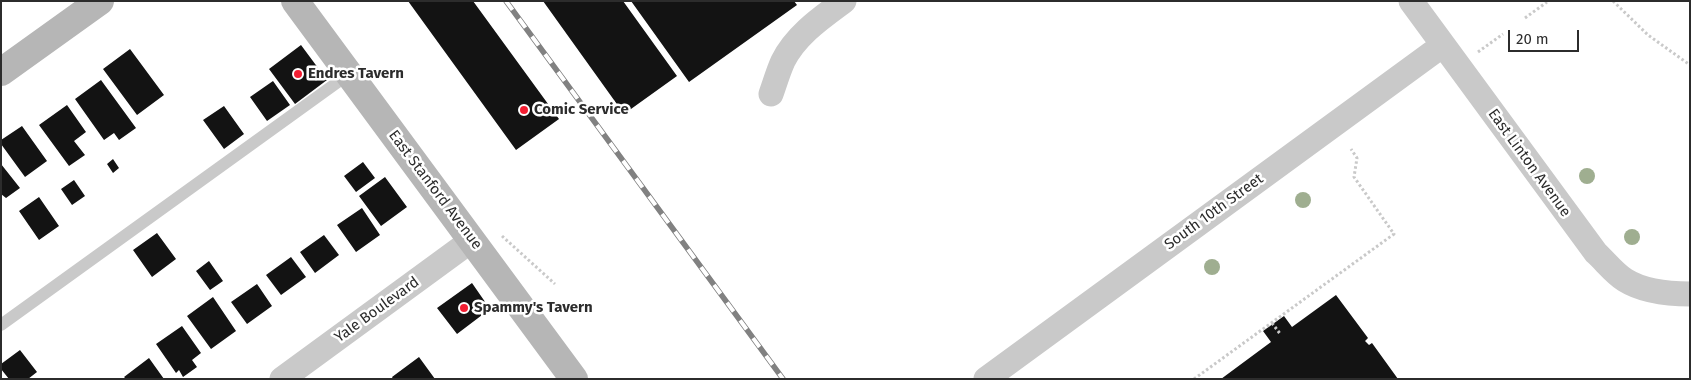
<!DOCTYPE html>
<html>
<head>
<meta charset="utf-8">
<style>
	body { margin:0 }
	#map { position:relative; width:1691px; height:380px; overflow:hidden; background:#fff; font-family:"Fira Sans",sans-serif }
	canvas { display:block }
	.frame { position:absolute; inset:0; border:2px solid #2c2c2c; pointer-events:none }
	.scale { position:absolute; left:1508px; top:30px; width:71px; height:22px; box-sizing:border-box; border:2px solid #2c2c2c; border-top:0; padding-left:6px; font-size:15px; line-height:18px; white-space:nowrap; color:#2c2c2c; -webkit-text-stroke:4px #fff; paint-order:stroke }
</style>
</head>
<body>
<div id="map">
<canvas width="1691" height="380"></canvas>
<div class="frame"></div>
<div class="scale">20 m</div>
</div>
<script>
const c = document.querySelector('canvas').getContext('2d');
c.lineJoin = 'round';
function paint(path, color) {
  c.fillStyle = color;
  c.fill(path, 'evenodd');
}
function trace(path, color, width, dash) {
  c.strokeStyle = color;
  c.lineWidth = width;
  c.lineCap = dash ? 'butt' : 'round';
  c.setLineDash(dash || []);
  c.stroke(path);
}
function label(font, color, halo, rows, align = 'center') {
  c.font = font + ' "Fira Sans",sans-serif';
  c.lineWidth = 5;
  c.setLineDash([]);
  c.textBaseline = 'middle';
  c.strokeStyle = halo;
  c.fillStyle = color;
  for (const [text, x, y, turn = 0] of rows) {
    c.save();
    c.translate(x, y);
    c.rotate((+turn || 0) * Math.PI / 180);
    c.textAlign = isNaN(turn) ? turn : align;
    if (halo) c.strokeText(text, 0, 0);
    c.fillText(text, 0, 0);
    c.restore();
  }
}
paint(new Path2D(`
	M408 1H473L559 119 516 150Z
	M543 1H623L677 76 624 114Z
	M631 1H794L797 5 689 82Z
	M301 45 327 80 295 104 269 69Z
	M130 49 164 95 137 115 103 69Z
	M101 80 136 128 119 140 114 133 104 140 75 99Z
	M273 81 290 105 267 121 250 97Z
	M67 105 86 132 74 141 85 155 69 166 39 125Z
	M224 106 244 134 224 149 203 120Z
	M22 126 47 161 25 177 1 144V140Z
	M113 159 119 168 113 173 107 164Z
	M363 162 375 178 356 192 344 176Z
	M1 164 20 188 6 198 1 194Z
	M385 177 407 207 381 226 359 196Z
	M74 180 85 196 72 205 61 189Z
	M39 197 59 226 39 240 19 211Z
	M362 208 380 235 356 252 337 225Z
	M157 233 176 259 152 277 133 250Z
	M324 235 339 255 315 273 300 252Z
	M291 257 306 277 281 295 266 275Z
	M209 261 223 281 210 290 196 271Z
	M472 283 490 309 457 334 437 308Z
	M257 284 272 306 247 324 231 302Z
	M1336 295 1368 338 1365 341 1369 345 1372 343 1398 379H1221L1271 342 1263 331 1284 316 1292 327Z
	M213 297 236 331 211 349 187 316Z
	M182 326 201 353 192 360 197 367 183 377 179 370 176 373 156 344Z
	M20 350 37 372 28 379H9L1 369V364Z
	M419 357 435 379H393L392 377Z
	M149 358 164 379H126L124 377Z`), '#131313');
trace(new Path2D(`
	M1613 1 1648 35 1690 65
	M1525 18 1547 2
	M1478 52 1503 34
	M502 236 555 284
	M1272 323 1281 335
	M1194 379 1394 234 1354 177 1357 158 1351 149`), '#c9c9c9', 3, [2.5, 2.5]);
trace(new Path2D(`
	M1 325 349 74`), '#c9c9c9', 12);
trace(new Path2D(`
	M1411 1 1596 253C1605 261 1614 273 1625 280 1644 292 1668 294 1690 294
	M771 94C775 83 778 72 783 61 796 35 821 18 844 1
	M282 379 472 240
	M986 379 1443 45`), '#c9c9c9', 25);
trace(new Path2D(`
	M295 1 574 379
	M1 72 100 1`), '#b6b6b6', 28);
const rail = new Path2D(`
	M506 1 783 379`);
trace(rail, '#818181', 5.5);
trace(rail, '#fff', 4, [11]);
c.fillStyle = '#9fae90';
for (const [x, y] of [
	[1587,176],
	[1303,200],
	[1632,237],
	[1212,267]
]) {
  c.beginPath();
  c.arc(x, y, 8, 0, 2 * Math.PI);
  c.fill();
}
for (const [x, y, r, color] of [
	[298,74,5,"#f31e32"],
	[524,110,5,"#f31e32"],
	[464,308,5,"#f31e32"]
]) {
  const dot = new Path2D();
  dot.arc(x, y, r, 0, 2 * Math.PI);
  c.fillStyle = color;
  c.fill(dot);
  trace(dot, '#fff', 2);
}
label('bold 15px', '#2c2c2c', '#fff', [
	["Endres Tavern",308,74],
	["Comic Service",534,110],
	["Spammy's Tavern",474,308]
], 'left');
label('15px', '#2c2c2c', '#fff', [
	["East Linton Avenue",1529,163,54],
	["East Stanford Avenue",435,190,53],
	["South 10th Street",1214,212,-36],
	["Yale Boulevard",377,310,-36]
]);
</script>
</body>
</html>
